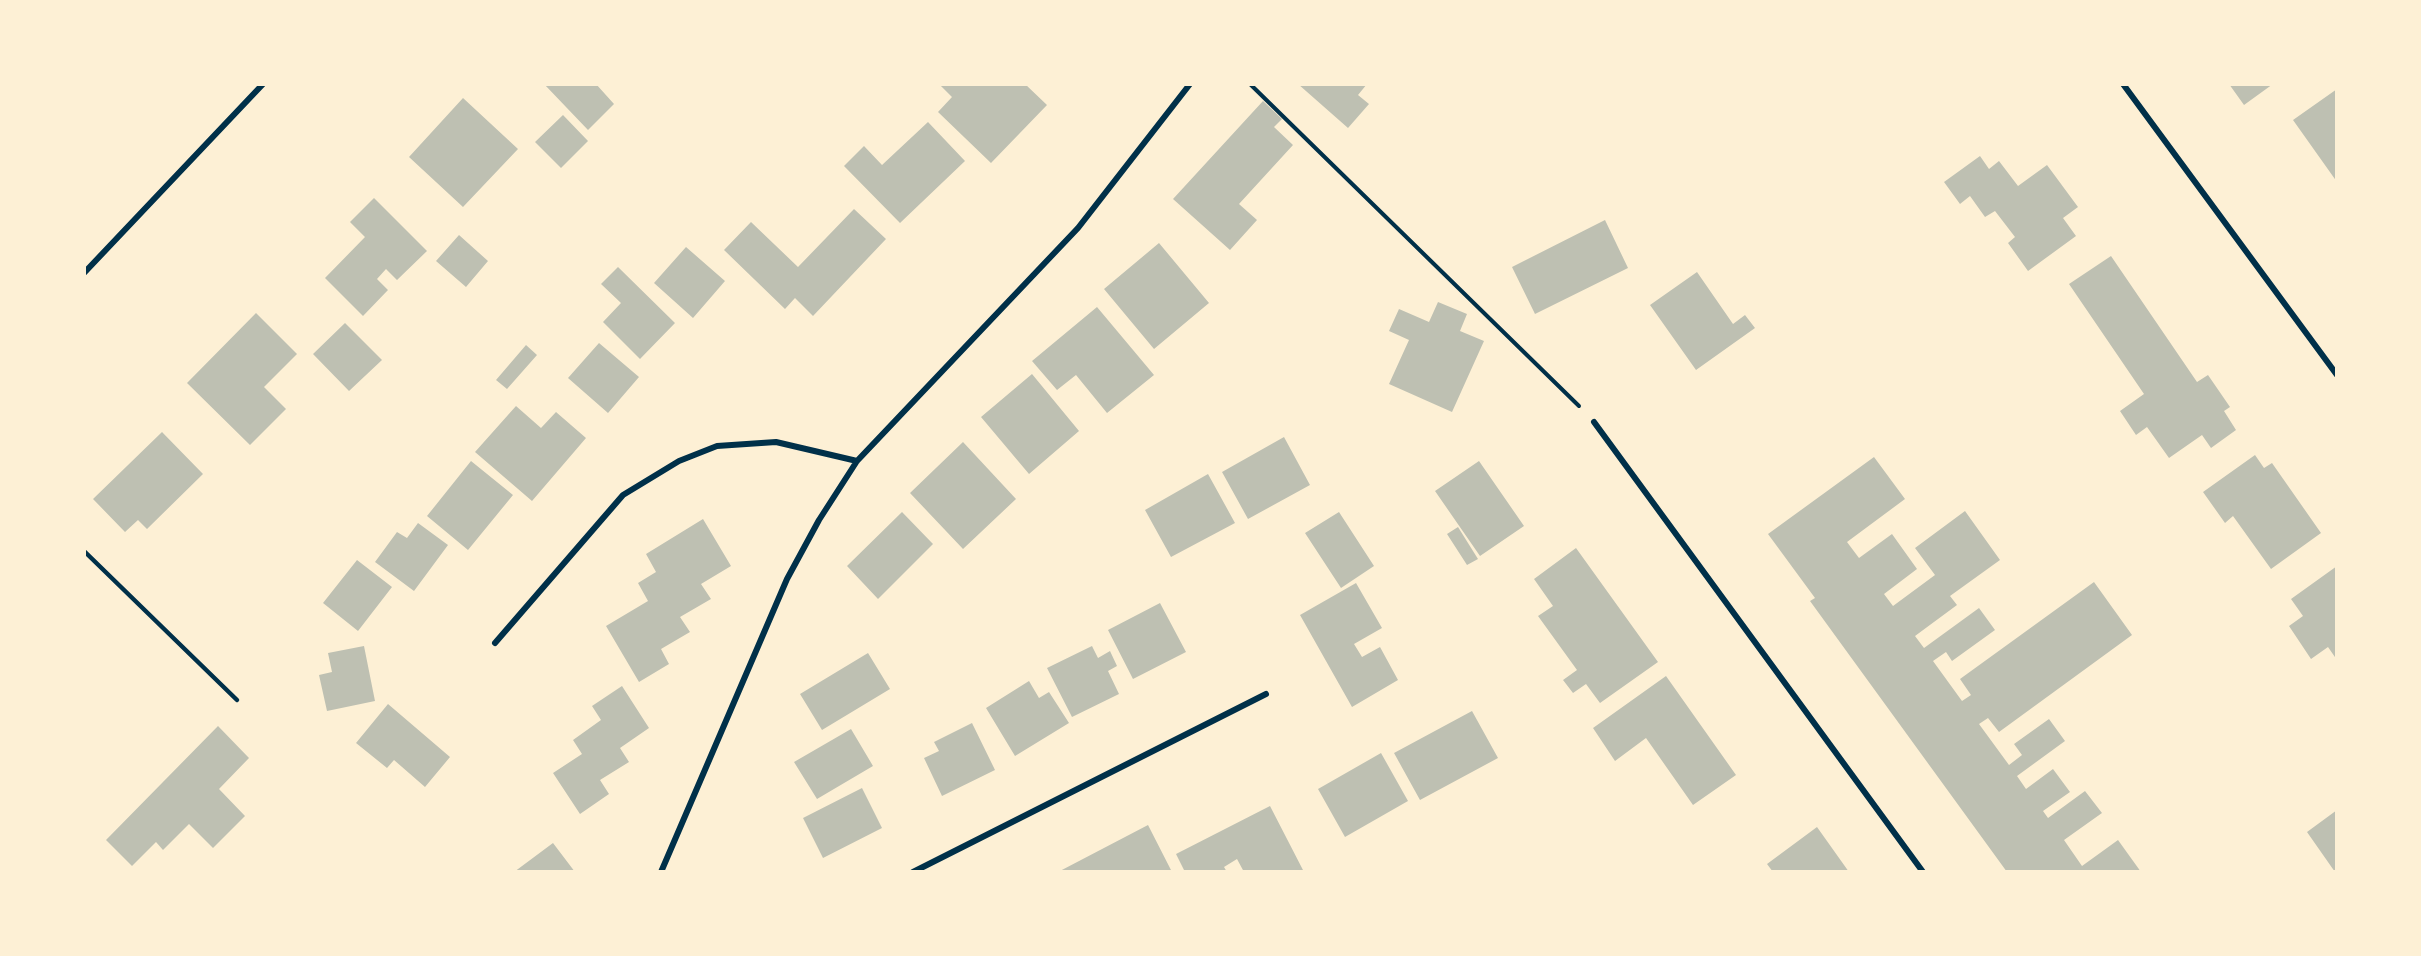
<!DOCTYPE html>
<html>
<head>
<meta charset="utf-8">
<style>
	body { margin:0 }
	#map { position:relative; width:2421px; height:956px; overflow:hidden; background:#fdf0d5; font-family:Overpass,sans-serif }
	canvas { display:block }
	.frame { position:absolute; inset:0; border:86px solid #fdf0d5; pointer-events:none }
</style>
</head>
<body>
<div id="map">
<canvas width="2421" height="956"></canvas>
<div class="frame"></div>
</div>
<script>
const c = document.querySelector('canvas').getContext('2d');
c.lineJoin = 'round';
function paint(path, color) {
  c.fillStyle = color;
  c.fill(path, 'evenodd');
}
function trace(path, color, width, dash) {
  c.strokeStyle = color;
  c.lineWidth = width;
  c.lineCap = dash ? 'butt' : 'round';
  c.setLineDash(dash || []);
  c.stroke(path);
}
paint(new Path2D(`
	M544 84H596L614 104 588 130Z
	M939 84H1025L1047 105 991 163 938 112 952 97Z
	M1298 84H1367L1358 95 1369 104 1348 128Z
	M2229 84H2273L2244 105Z
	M2337 89V182L2293 120Z
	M463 98 518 149 463 207 409 157Z
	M1263 101 1282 119 1274 127 1293 145 1239 204 1257 220 1230 250 1173 199Z
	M563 115 588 141 561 168 535 142Z
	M928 122 965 161 900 223 844 166 864 146 882 165Z
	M1980 156 1989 169 1999 161 2018 186 2047 165 2078 207 2063 218 2076 236 2028 271 2008 243 2015 237 1995 211 1985 217 1970 196 1960 204 1944 182Z
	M374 198 427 251 397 280 386 269 377 279 388 290 363 316 325 278 365 237 350 222Z
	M854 209 886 239 813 316 795 298 785 309 724 250 751 222 798 267Z
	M1605 220 1628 268 1535 314 1512 267Z
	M459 235 488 261 466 287 436 261Z
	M1159 243 1209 303 1154 349 1104 289Z
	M686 247 725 281 693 318 654 283Z
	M2111 256 2197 382 2208 375 2230 407 2224 411 2236 430 2211 448 2202 435 2169 458 2147 427 2136 435 2120 411 2144 394 2069 284Z
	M618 267 675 323 640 359 603 322 621 303 601 284Z
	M1697 272 1733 324 1745 315 1755 328 1696 370 1650 305Z
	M1438 302 1467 314 1460 331 1484 341 1452 412 1389 384 1409 340 1389 331 1399 309 1429 322Z
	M1097 307 1154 375 1107 413 1076 375 1057 390 1032 361Z
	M256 313 297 354 264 387 286 409 250 445 187 383Z
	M345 323 382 360 349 391 313 354Z
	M599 343 639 377 608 413 568 378Z
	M526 345 537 355 507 389 496 380Z
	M1032 374 1079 431 1029 474 981 417Z
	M516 406 541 428 556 412 586 438 532 501 475 452Z
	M162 432 203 474 147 529 138 520 125 532 93 499Z
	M1284 437 1310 485 1248 519 1222 472Z
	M963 442 1016 499 963 549 910 493Z
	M2255 455 2264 468 2272 463 2321 533 2271 569 2233 516 2225 523 2203 492Z
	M1874 457 1905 499 1847 542 1859 558 1892 534 1917 569 1884 594 1893 606 1935 575 1915 548 1965 511 2000 560 1950 596 1957 605 1915 636 1924 648 1979 608 1995 630 1952 661 1946 652 1933 661 1962 701 1971 695 1960 679 2094 582 2132 635 1999 732 1988 718 1979 724 2009 765 2022 755 2014 744 2049 719 2065 741 2017 776 2026 789 2053 769 2070 792 2043 811 2048 818 2085 791 2102 813 2064 840 2082 866 2118 840 2141 872H2007L1810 601 1815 598 1768 534Z
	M471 461 513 495 468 550 427 516Z
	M1479 461 1524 526 1480 556 1435 491Z
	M1208 474 1235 523 1171 557 1145 510Z
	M902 512 933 544 878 599 847 566Z
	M1339 512 1374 566 1341 588 1305 533Z
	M703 519 731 566 701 584 711 599 680 617 690 632 661 649 669 664 639 682 606 626 648 601 638 583 656 572 646 554Z
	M418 523 448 545 414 591 375 562 397 532 407 538Z
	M1458 527 1478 559 1467 565 1447 534Z
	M1576 548 1658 662 1600 703 1586 684 1573 693 1563 680 1577 670 1538 616 1553 606 1534 579Z
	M357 560 392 587 358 631 323 603Z
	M2337 566V660L2328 647 2311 659 2289 626 2303 616 2291 599Z
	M1356 583 1382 628 1354 644 1362 657 1380 647 1398 680 1352 707 1300 615Z
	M1160 603 1186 652 1133 679 1108 630Z
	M364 646 375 701 327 711 319 675 332 672 328 653Z
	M1092 646 1098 658 1110 651 1117 666 1108 671 1119 694 1072 717 1047 668Z
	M868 653 890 689 822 730 800 694Z
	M1666 676 1736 775 1693 805 1646 738 1615 761 1593 728Z
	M1029 681 1039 698 1049 692 1069 723 1015 756 986 708Z
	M622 686 649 728 620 748 629 762 600 780 609 794 580 814 553 773 582 754 573 740 601 720 592 706Z
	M388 704 450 757 425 787 394 760 387 768 356 743Z
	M1472 711 1498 758 1420 800 1394 753Z
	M972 723 995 770 942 796 924 758 939 751 934 742Z
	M218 726 249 758 219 789 245 816 213 848 189 824 163 850 156 842 132 866 106 840Z
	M851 729 873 766 817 799 794 762Z
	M1381 753 1408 801 1345 837 1318 789Z
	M862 788 882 828 823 858 803 818Z
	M1270 806 1304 872H1244L1237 859 1224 867 1227 872H1185L1176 854Z
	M2337 810V872H2335L2307 832Z
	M1148 825 1172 872H1058Z
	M1817 827 1849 872H1773L1767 864Z
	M553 843 575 872H514Z`), '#bec0b2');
trace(new Path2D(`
	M1250 84 1579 406`), '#003049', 4);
trace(new Path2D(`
	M84 551 237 700`), '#003049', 4.5);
trace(new Path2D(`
	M2123 84 2337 375
	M84 273 263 84
	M1594 422 1923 872
	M495 643 623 495 679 461 717 446 776 442 857 461
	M661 872 787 579 819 520 857 461 1078 228 1190 84
	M913 872 1266 694`), '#003049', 6);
</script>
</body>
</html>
